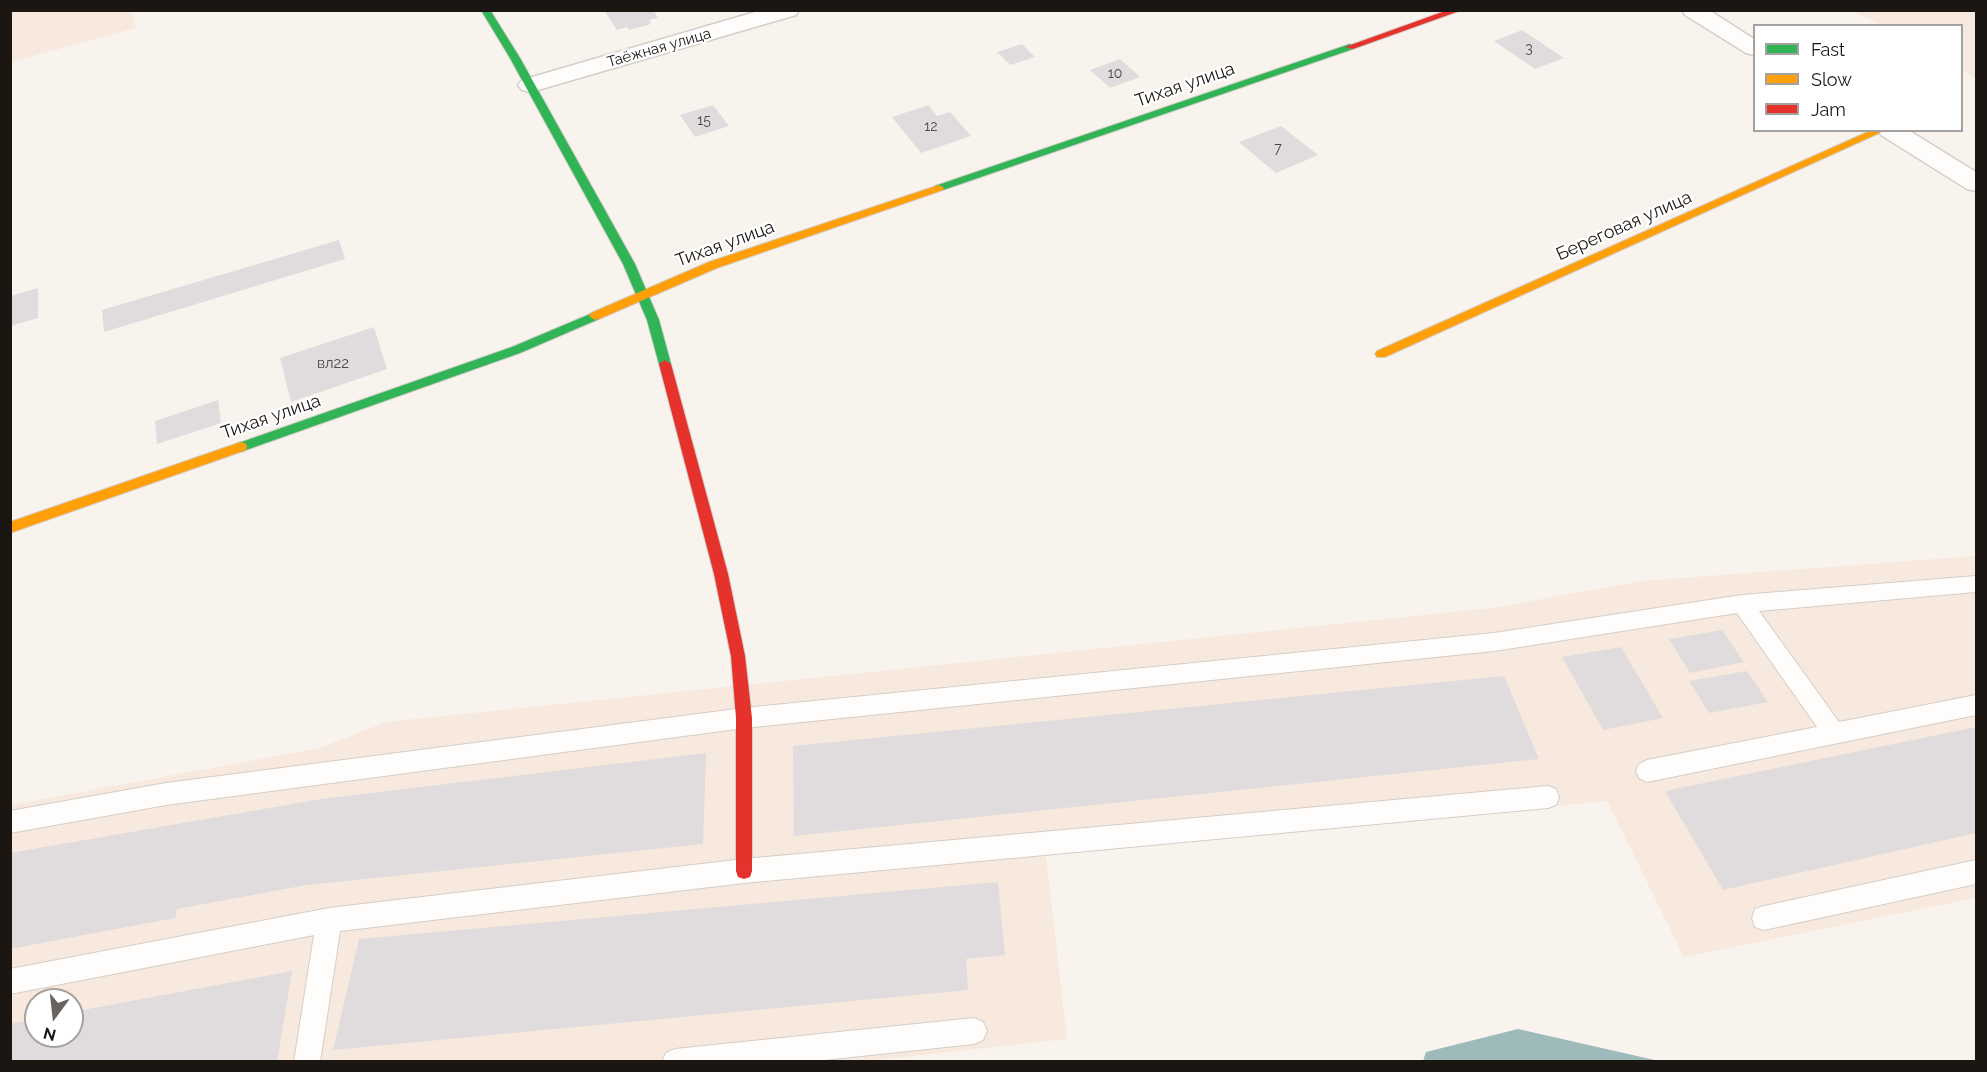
<!DOCTYPE html>
<html>
<head>
<meta charset="utf-8">
<style>
	body { margin:0 }
	#map { position:relative; width:1987px; height:1072px; overflow:hidden; background:#f9f3ee; font-family:Raleway,sans-serif }
	canvas { display:block }
	.frame { position:absolute; inset:0; border:12px solid #1b1612; pointer-events:none }
	.legend { position:absolute; left:1753px; top:24px; width:210px; height:108px; box-sizing:border-box; background:#fff; border:2px solid #a4a2a0; margin:0; padding:8px 10px; list-style:none; font-size:18px; color:#1b1612 }
	.legend li { display:flex; align-items:center; gap:12px; height:30px }
	.legend b { width:30px; border:2px solid #a4a2a0 }
	.north { position:absolute; left:24px; top:988px; width:60px; height:60px; box-sizing:border-box; background:#fff; border:2px solid #a4a2a0; border-radius:50%; rotate:195deg; font-size:16px; font-weight:700; line-height:24px; text-align:center; color:#1b1612 }
	.north::after { content:''; display:block; margin:auto; width:21px; height:27px; background:#69635f; clip-path:polygon(50% 0,100% 100%,50% 72%,0 100%) }
</style>
</head>
<body>
<div id="map">
<canvas width="1987" height="1072"></canvas>
<div class="frame"></div>
<ul class="legend">
<li><b style="height:8px;background:#30b455"></b>Fast</li>
<li><b style="height:8px;background:#ff9f0a"></b>Slow</li>
<li><b style="height:8px;background:#e5322d"></b>Jam</li>
</ul>
<div class="north">N</div>
</div>
<script>
const c = document.querySelector('canvas').getContext('2d');
c.lineJoin = 'round';
function paint(path, color) {
  c.fillStyle = color;
  c.fill(path, 'evenodd');
}
function trace(path, color, width, dash) {
  c.strokeStyle = color;
  c.lineWidth = width;
  c.lineCap = dash ? 'butt' : 'round';
  c.setLineDash(dash || []);
  c.stroke(path);
}
function label(font, color, halo, rows, align = 'center') {
  c.font = font + ' Raleway,sans-serif';
  c.lineWidth = 4.5;
  c.setLineDash([]);
  c.textBaseline = 'middle';
  c.strokeStyle = halo;
  c.fillStyle = color;
  for (const [text, x, y, turn = 0] of rows) {
    c.save();
    c.translate(x, y);
    c.rotate((+turn || 0) * Math.PI / 180);
    c.textAlign = isNaN(turn) ? turn : align;
    if (halo) c.strokeText(text, 0, 0);
    c.fillText(text, 0, 0);
    c.restore();
  }
}
paint(new Path2D(`
	M11 10 132 11 136 28 11 62Z
	M1853 11H1976V79L1962 70V26L1880 25Z
	M1976 556V898L1684 957 1607 801 1046 855 1067 1039 859 1062H11V805L320 748 386 722 1492 608 1642 581ZM36 1000H72V1036H36Z`), '#f7e9dd');
paint(new Path2D(`
	M1518 1029 1659 1061H1423L1426 1052Z`), '#9fbaba');
paint(new Path2D(`
	M604 10H653L658 18 649 20 651 24 629 30 627 27 617 30Z
	M1522 30 1564 58 1535 69 1494 41Z
	M1022 44 1035 57 1010 65 997 52Z
	M1120 59 1140 77 1110 88 1090 70Z
	M713 105 729 126 695 137 680 115Z
	M929 105 937 116 950 112 971 136 921 153 892 117Z
	M1281 126 1318 155 1276 173 1239 142Z
	M339 240 345 259 104 332 102 310Z
	M38 288V318L10 326V296Z
	M374 327 387 369 291 402 280 358Z
	M218 400 221 423 157 444 155 421Z
	M1722 630 1744 662 1690 673 1669 639Z
	M1621 647 1663 718 1603 730 1562 657Z
	M1747 671 1768 702 1709 713 1689 681Z
	M1504 676 1539 759 794 836 793 746Z
	M1976 727V833L1723 890 1665 791Z
	M706 753 703 844 307 885 177 909 175 918 10 949V853L321 799Z
	M998 882 1005 955 966 959 968 990 333 1050 359 939Z
	M292 971 277 1062H10V1024L36 1019V1036H72V1012Z`), '#e0dcdd');
const lane = new Path2D(`
	M1976 576V592L1759 611 1839 722 1976 695V715L1647 782 1639 778 1636 771 1639 764 1647 760 1817 727 1737 613 1494 651 744 728 166 805 10 833V811L166 783 744 708 1494 633 1742 595Z
	M1548 786 1556 789 1559 797 1556 805 1548 808 744 883 340 931 320 1062H294L314 935 10 994V969L329 908 744 859Z
	M1976 860V884L1764 930 1755 927 1752 918 1755 909 1764 906Z
	M974 1018 983 1022 987 1031 983 1040 974 1044 805 1062H662L666 1053 675 1049Z`);
const street = new Path2D(`
	M762 10H799L796 15 538 90 530 92 522 90 518 85 522 80Z
	M1682 10H1709L1754 39V55L1746 53 1685 15Z
	M1878 130H1908L1976 172V191L1967 189 1881 135Z`);
const fast = new Path2D(`
	M481 10H490L520 58 635 264 659 320 671 364 669 367H661L659 364 647 320 623 264 510 58Z
	M1350 44 1355 47 1353 49 943 190H935L934 188 935 186Z
	M595 312 601 316 599 319 520 353 246 450 241 452 235 447 236 444 512 347Z`);
const slow = new Path2D(`
	M1872 130H1886L1385 357H1377L1375 354 1377 351Z
	M939 185 944 188 943 190 717 268 599 319 595 320 589 316 591 313 709 262Z
	M241 442 246 444 247 447 246 450 10 533V522Z`);
const jam = new Path2D(`
	M1448 10H1462L1353 49 1345 47Z
	M665 360 671 364 728 574 745 656 752 718V871L750 877 744 879 738 877 736 871V718L731 656 714 574 659 364Z`);
trace(lane, '#d4cec9', 2);
trace(street, '#d4cec9', 3);
trace(fast, '#d4cec9', 2);
trace(slow, '#d4cec9', 2);
trace(jam, '#d4cec9', 2);
paint(lane, '#fefdfc');
paint(street, '#fefdfc');
paint(fast, '#30b455');
paint(slow, '#ff9f0a');
paint(jam, '#e5322d');
label('14px', '#4c4845', null, [
	["3",1529,49],
	["10",1115,74],
	["15",704,121],
	["12",931,127],
	["7",1278,149]
]);
label('15px', '#1b1612', '#fff', [
	["Таёжная улица",659,48,-16]
]);
label('15px', '#4c4845', null, [
	["вл22",333,363]
]);
label('18px', '#1b1612', '#fff', [
	["Тихая улица",1185,85,-19],
	["Береговая улица",1624,226,-24],
	["Тихая улица",725,244,-20],
	["Тихая улица",271,417,-19]
]);
</script>
</body>
</html>
